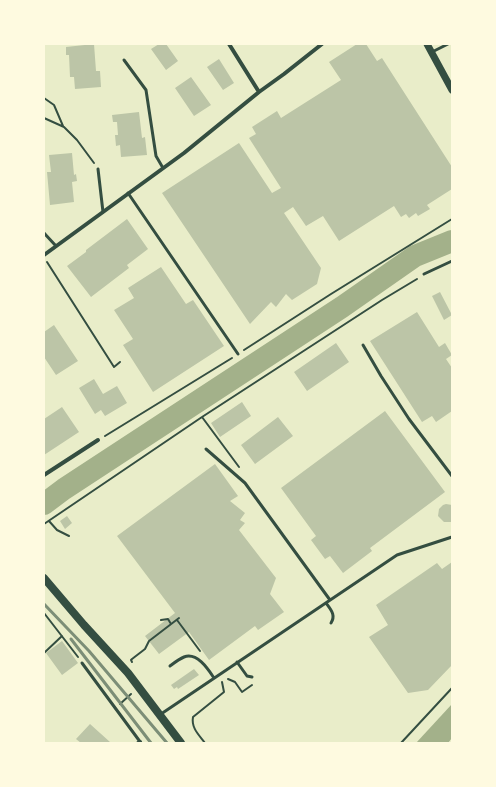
<!DOCTYPE html>
<html>
<head>
<meta charset="utf-8">
<style>
	body { margin:0 }
	#map { position:relative; width:496px; height:787px; overflow:hidden; background:#e9edc9; font-family:Karla,sans-serif }
	canvas { display:block }
	.frame { position:absolute; inset:0; border:45px solid #fefae0; pointer-events:none }
</style>
</head>
<body>
<div id="map">
<canvas width="496" height="787"></canvas>
<div class="frame"></div>
</div>
<script>
const c = document.querySelector('canvas').getContext('2d');
c.lineJoin = 'round';
function paint(path, color) {
  c.fillStyle = color;
  c.fill(path, 'evenodd');
}
function trace(path, color, width, dash) {
  c.strokeStyle = color;
  c.lineWidth = width;
  c.lineCap = dash ? 'butt' : 'round';
  c.setLineDash(dash || []);
  c.stroke(path);
}
paint(new Path2D(`
	M452 704V738L448 743H416Z`), '#a3b18a');
trace(new Path2D(`
	M44 504 64 489 342 307 415 256 452 241`), '#a3b18a', 22);
paint(new Path2D(`
	M94 44 96 71H100L101 87 75 89 74 77H70L69 55H66V47Z
	M159 44H166L178 61 166 70 151 49Z
	M357 44H366L377 61 382 58 452 167V189L427 205 430 209 418 216 416 213 409 218 406 214 401 217 394 206 339 241 323 216 306 226 293 207 284 213 321 268 317 284 292 300 286 294 276 307 271 302 250 324 162 193 239 143 272 193 281 188 249 138 256 134 252 127 277 111 281 118 341 80 329 62Z
	M219 59 234 83 223 90 207 67Z
	M191 77 211 105 194 116 175 88Z
	M139 112 142 138 145 137 147 155 121 157 120 145 116 146 115 135H118L117 122H113L112 115Z
	M72 153 74 175 76 174 77 181 72 182 74 202 50 205 47 172H51L49 155Z
	M127 219 148 249 127 265 129 268 91 297 67 266 86 252V250Z
	M161 267 186 304 193 300 224 346 153 392 123 345 133 339 114 310 134 298 128 288Z
	M440 292 452 315 444 320 432 296Z
	M417 312 439 347 445 343 452 355 446 359 452 368V411L436 422 432 416 422 422 370 341Z
	M54 325 78 361 56 375 44 357V332Z
	M336 343 349 362 307 391 294 372Z
	M94 379 103 394 117 386 127 403 105 416 101 410 95 414 79 388Z
	M242 402 251 416 220 437 211 423Z
	M62 407 79 432 44 455V419Z
	M385 411 445 492 370 548 372 551 343 573 330 556 325 559 311 540 316 536 281 488Z
	M278 417 293 436 255 464 241 445Z
	M215 464 238 496 230 501 245 513 240 520 245 523 239 530 276 578 270 594 284 612 258 630 255 626 209 660 189 632 159 654 145 636 175 613 117 536Z
	M446 504 452 505V522H444L438 516 439 509 443 505Z
	M67 516 72 523 65 529 60 521Z
	M452 562V665L428 690 408 693 369 637 388 625 376 605 437 563 442 569Z
	M62 641 78 663 62 675 46 653Z
	M194 669 199 675 178 689 177 687 174 689 171 685Z
	M90 724 110 742 109 743H81L76 739Z`), '#bcc5a7');
trace(new Path2D(`
	M44 98 54 105 63 126
	M44 118 64 127 77 140 94 163
	M47 262 114 367 120 362
	M244 350 331 294 452 219
	M202 417 239 467
	M105 436 232 358
	M49 521 57 530 69 536
	M44 524 202 417 382 300 417 279
	M44 613 78 657
	M161 620 168 619 171 624
	M177 620 200 651
	M44 653 62 636
	M132 662 131 660 132 659 145 649 149 641 179 618
	M228 679 235 682 242 692 252 685
	M120 704 131 694
	M205 743C199 735 191 728 193 717L224 692 222 682
	M401 743 452 688`), '#344e41', 2);
trace(new Path2D(`
	M432 52 448 44
	M124 60 146 90 156 156 163 168
	M98 169 103 212
	M128 193 238 354
	M44 233 56 246
	M424 274 452 261
	M363 345 381 376 409 419 452 476
	M206 449 245 483 330 600
	M326 603C331 610 336 615 331 623
	M237 662 247 676 252 677
	M82 663 141 743
	M170 666C174 663 179 659 184 657 197 652 208 669 214 678
	M161 714 397 555 452 537`), '#344e41', 3);
trace(new Path2D(`
	M229 44 259 92
	M44 255 184 153 259 92 284 74 322 44
	M44 475 98 440
	M138 743 140 742`), '#344e41', 4);
trace(new Path2D(`
	M427 44 452 90`), '#344e41', 7);
trace(new Path2D(`
	M44 578 84 625 128 673 181 743`), '#344e41', 8);
trace(new Path2D(`
	M44 604 89 651 167 743
	M71 639 151 743`), '#7c8e77', 3);
</script>
</body>
</html>
